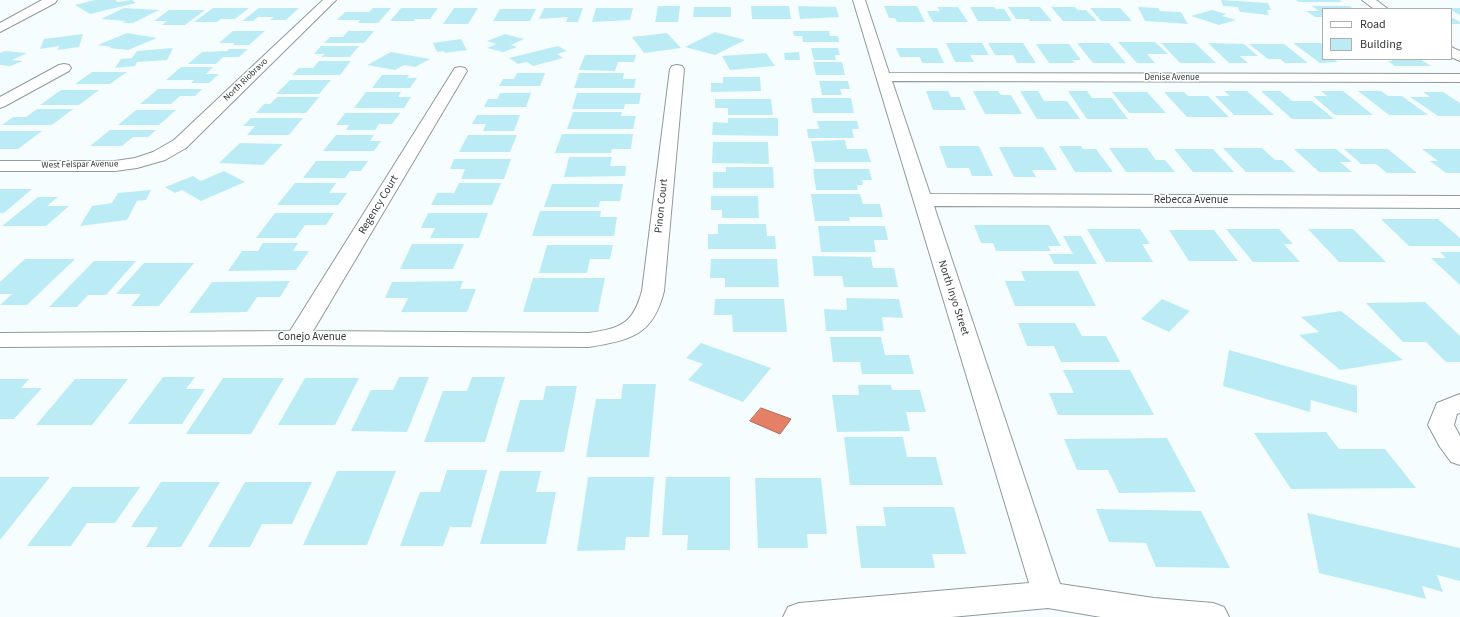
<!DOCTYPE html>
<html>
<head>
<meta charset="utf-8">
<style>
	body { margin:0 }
	#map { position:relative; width:1460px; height:617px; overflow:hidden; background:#f6fdfe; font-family:"Source Sans 3",sans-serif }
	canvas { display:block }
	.legend { position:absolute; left:1322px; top:8px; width:130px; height:52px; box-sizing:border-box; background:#fff; border:1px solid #aeafb0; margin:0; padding:5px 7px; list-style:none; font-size:12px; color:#343839 }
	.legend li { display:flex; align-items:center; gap:8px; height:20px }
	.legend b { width:20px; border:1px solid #aeafb0 }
</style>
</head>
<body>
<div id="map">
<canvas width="1460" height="617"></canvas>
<ul class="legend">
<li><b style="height:5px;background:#fff"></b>Road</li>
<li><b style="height:11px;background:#bbecf6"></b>Building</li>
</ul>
</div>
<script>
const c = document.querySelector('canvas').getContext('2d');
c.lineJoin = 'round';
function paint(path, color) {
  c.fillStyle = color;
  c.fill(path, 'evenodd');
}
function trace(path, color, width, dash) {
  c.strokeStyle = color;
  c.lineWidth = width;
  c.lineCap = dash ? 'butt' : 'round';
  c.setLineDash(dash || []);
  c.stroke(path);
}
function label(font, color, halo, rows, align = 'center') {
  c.font = font + ' "Source Sans 3",sans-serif';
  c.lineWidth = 3;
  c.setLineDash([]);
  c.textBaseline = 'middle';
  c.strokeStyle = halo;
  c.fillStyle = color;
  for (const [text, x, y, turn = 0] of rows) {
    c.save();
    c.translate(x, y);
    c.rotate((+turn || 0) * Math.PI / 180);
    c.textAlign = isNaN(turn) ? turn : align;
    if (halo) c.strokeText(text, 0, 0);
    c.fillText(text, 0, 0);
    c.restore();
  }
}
const water = new Path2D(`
	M761 408 791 419 780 434 750 421Z`);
paint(water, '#e58067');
trace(water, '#b06a59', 1);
paint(new Path2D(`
	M95 0H115L118 2 132 0 136 3 90 14 75 5Z
	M1221 0 1268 3 1271 10H1267L1269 15 1240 12 1238 7 1223 6Z
	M1296 0H1340L1342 2H1299Z
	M658 6H680L678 22H655Z
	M751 6H789L791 19H752Z
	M798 6 836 7 839 17 800 19Z
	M884 6H917L925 22H897L895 18H889Z
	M1312 6H1349L1354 9H1323V17H1315L1306 11H1319Z
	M694 7H731V17H693Z
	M937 7H958L968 22H933L927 11H940Z
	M970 7H994L996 9H1004L1012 21H978Z
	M1008 7H1040L1052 21H1030L1028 19H1016Z
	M1051 7H1075L1078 10H1086L1097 21H1063Z
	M1138 7 1158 8 1160 11 1181 12 1188 24 1145 21Z
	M124 8 159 10 133 23H122L126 21 101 19Z
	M213 8H249L235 19H221L217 22H194Z
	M259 8H299L286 20H270L274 17H258L253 21H242Z
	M373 8H391L378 23H358L360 20H337L345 12H369Z
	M401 8H438L430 19H415L414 21H390Z
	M454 8H478L468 24H443Z
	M544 8H583L578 22H566L568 17 539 19Z
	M596 8H633L630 20 592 22Z
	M1090 8H1120L1132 21H1101Z
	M1451 8H1460V15L1451 10Z
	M500 9H536L530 21H493Z
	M169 10H205L185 25H162L167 21H154Z
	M1212 10 1226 14 1222 16 1236 20 1219 25 1191 16Z
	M1451 17 1460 22V24H1451Z
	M233 31H265L249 45H233L235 43H219Z
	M348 31H374L364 43H324L330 37H343Z
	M793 31H829L830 36H838L839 42H803L802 36H794Z
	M715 32 745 40 715 55 685 47Z
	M127 33 157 38 128 50 109 48 112 47 98 45Z
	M667 33 681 48 644 53 632 37Z
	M83 34 79 47 58 50 59 46 40 49 44 39Z
	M505 34 524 39 511 45 517 47 503 52 487 48 496 44 487 41Z
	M461 39 467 50 445 53 444 51 437 52 433 43Z
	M1118 42H1155L1168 54H1147L1155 63H1137Z
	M946 43H982L989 55H970L974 62H955Z
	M988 43H1023L1036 63H1017L1013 55H995Z
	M1077 43H1109L1126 63H1093Z
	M1161 43H1195L1216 63H1180Z
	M1208 43 1244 44 1258 56H1240L1248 63H1229Z
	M1293 43H1323V59H1333L1338 62 1320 63Z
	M1036 44H1069L1081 60H1072L1075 63H1049Z
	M1249 44H1284L1308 63H1285L1280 59H1268Z
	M321 46H359L350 57H321L325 54H314Z
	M558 46 567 51 557 54 563 58 533 66 527 62 518 64 509 58Z
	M173 48 167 60 137 62 135 66 115 68 121 59 132 58 137 51Z
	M811 48H838L840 55H835L836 60H814Z
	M896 48H937L944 63H922L920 57H900Z
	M229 49H248L239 57H223L216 64H188L202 52 227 51Z
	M5 51 27 53 12 60 23 61 10 66 0 65V53Z
	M391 52 430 59 415 67 404 65 395 70 367 65Z
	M799 52 800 60H785L784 53Z
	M766 53 775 66 730 70 722 56Z
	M585 55H636L634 62H618L615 71 579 70Z
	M1390 59H1420L1431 66H1395L1388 61H1393Z
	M319 61H351L340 75H292L299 68H313Z
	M813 62H842L845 75H816Z
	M181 67H213L206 74H219L209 83H191L194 80H166Z
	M92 72H127L110 84H75Z
	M517 73H545L540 86H499L503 79H514Z
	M579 73H624L623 79H636L634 88H574Z
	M382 75H409L407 78H417L410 88H372Z
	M723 77H760L761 91 711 92V83H723Z
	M290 80H331L319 94H276Z
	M819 81H848L850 89H840L842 95H822Z
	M158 89H202L195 96H180L171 104H140Z
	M61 90H99L79 105H40Z
	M926 91H948L951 97H960L966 110H933Z
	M973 91H998L1001 95H1011L1022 114H985Z
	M1020 91H1038L1044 101H1067L1080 119H1037Z
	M1068 91H1087L1092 98H1112L1128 119H1087Z
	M1224 91H1247L1274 115H1234L1215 96H1230Z
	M1261 91H1280L1292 101H1312L1334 119H1292Z
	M1321 91H1343L1373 115H1335L1313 96H1327Z
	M1358 91H1381L1388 96H1402L1428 115H1389Z
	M366 92H401L398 97H411L404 108H354Z
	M1112 92H1147L1166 113H1129Z
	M1164 92H1184L1188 96H1208L1229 117H1187Z
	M1423 92H1443L1460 103V116H1438L1410 97H1430Z
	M500 93H531L526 107H484L488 99H497Z
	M577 93H641L639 104H625L624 109H572Z
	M277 97H319L306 113H256L264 104H270Z
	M811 98H851L854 113H813Z
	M715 99H771L773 115H728V108H715Z
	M37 109H73L52 125H2L13 117H26Z
	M136 110H176L159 125H118Z
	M573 112H622L621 116H636L633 129H567Z
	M345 113H400L392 124H379L375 130H346L349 125H336Z
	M477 115H520L514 131H483L486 124H472Z
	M251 118H303L289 135H247L255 126H243Z
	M728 118H778V136L712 135 713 122 728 123Z
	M817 121H857L859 129H852L854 138H808L807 129H819Z
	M110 130H156L148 137H133L122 146H90Z
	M0 131H42L18 149H0Z
	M562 134H633L631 149H612L611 153H555Z
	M336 135H374L370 141H381L374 151H323Z
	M468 135H517L510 152H459Z
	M845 140 847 149H867L871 162H815L811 141Z
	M713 142H768L769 164 712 163Z
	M240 143 283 144 263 165 219 163Z
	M939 146H979L993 176H972L969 168H947Z
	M1059 146H1081L1083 149H1096L1113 172H1075Z
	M999 147H1043L1057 170H1032L1036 177H1014Z
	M1109 148H1147L1156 160H1165L1175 172H1126Z
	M1223 148H1262L1275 160H1282L1295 172H1246Z
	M1174 149H1213L1234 172H1193Z
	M1294 149H1336L1352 162H1340L1352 172H1319Z
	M1344 149H1388L1417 173H1387L1376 164H1361Z
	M1422 149H1460V173H1446L1430 161H1438Z
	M569 157H612L610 166H626L625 176 564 177Z
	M454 159H511L504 179H461L465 169H450Z
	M316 161H368L361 171H350L345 178H303Z
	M726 167H773L774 188H713V172H726Z
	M813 169H869L872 180H862L863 185H857L858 190H816Z
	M224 171 245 182 201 201 182 190 175 193 165 187 193 176 201 181Z
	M295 183H336L329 193H347L338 205H277Z
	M459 183H501L492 205H431L437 193H454Z
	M552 184H623L620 201H600L599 207H544Z
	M0 189H32L4 213H0Z
	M151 190 146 200 137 201 127 220 80 226 92 206 112 203 118 193Z
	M811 194H860L863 204H880L883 217H849L850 221H815Z
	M711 196H758L759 218H722V210H711Z
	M38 197H58L47 206H69L46 226H2Z
	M540 211H601L600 217H617L614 236H532Z
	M275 213H334L326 225H305L296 238H256Z
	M428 213H488L479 238H430L435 228H421Z
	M1381 219H1438L1460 238V246H1409Z
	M718 224H766L767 236H775L776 249H708V234H718Z
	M974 225H1049L1061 246H1048L1051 251H996L993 243H981Z
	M818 226H885L888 240H874L876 252H821Z
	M1087 229H1140L1150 244H1142L1153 262H1106Z
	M1226 229H1279L1293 244H1284L1300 262H1253Z
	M1308 229H1353L1386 262H1339Z
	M1169 230H1214L1238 261H1189Z
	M1063 236H1081L1097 264H1054L1049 254H1073Z
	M263 243H298L293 251H309L296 270 228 271 242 251H258Z
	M412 244H464L453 269H400Z
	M547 245H613L610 259H590L587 273H539Z
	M1440 252H1460V285L1431 258H1446Z
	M812 256 871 257 873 268H894L898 287H844L842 276H814Z
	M25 259H75L27 305H0L12 294H0V282Z
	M711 259H777L779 287H725V278H710Z
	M94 261H136L106 295H88L77 307H49Z
	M144 263H194L159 306H131L141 294H116Z
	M1021 271H1078L1096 306H1015L1005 281H1025Z
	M533 278H605L598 312H523Z
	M290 281 280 297H257L247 312 189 313 212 282Z
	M463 281 460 289H476L467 312H401L408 298H385L392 282Z
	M846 298 899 299 903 318 882 317 884 331H826L824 309 847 310Z
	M715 299H784L787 332H733L732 315H714Z
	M1162 299 1190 311 1169 332 1141 319Z
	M1425 302 1460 336V362H1446L1426 342H1403L1366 303Z
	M1341 311 1403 360 1340 370 1299 335 1319 332 1301 317Z
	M1018 323H1075L1082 336H1106L1120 362H1061L1054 346H1027Z
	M830 337H881L885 355H909L914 374H862L860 362H833Z
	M701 343 771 368 743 402 688 380 703 364 686 358Z
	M1229 350 1357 386V413L1311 400 1310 412 1223 386Z
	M1063 370H1130L1154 415H1058L1049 393H1074Z
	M163 377H195L186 389H205L182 424H128Z
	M399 377H429L407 432 351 431 371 390H393Z
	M472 377H505L485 442H424L443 391H467Z
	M223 378H284L251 434H186Z
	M305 378H359L335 425H278Z
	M0 379H29L21 388H42L14 419H0Z
	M75 379H128L92 425H36Z
	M623 384H656L649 457H586L596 399H621Z
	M858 385H891L892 390H920L926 412H906L910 431 837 432 832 395H859Z
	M546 386H577L564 452H506L520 400H543Z
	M1326 432 1339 449H1385L1416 488 1291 489 1254 433Z
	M844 437H903L907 457H936L943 485H850Z
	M1167 438 1196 492 1119 493 1108 470H1077L1064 439Z
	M447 470H487L471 527H450L443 546H400L420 492H440Z
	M337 471H396L367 545H303Z
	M500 471H541L536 492H556L546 544H480Z
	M0 477H50L0 540Z
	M588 477H654L649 537H626L625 550 577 551Z
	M666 477H730V550H687L688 535H662Z
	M755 478H821L827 534H807L808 548H758Z
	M161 482H220L181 547H146L158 527H131Z
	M245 482H312L292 524H262L250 547H208Z
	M72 487H140L115 523H87L71 546H27Z
	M883 507H954L966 554H932L935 568H861L856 526H886Z
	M1096 509 1201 511 1230 568 1156 567 1146 543 1109 542Z
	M1307 513 1460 548V581L1437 575 1443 592 1422 586 1426 599 1319 573Z`), '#bbecf6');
const street = new Path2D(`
	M323 0H336L186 148 165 160 137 168 115 171H0V161H115L135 158 153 152 174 140Z
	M853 0H865L889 73 1460 74V82L892 81 930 194 1460 196V208L934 206 1060 584 1154 598 1213 603 1224 607 1229 617H1101L1048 608 951 617H783L788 607 799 603 1029 583Z
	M1362 0H1376L1388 9H1374Z
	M1451 47 1460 51V61L1451 57Z
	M64 64 69 65 71 68 69 71 5 106 0 108V97L59 65Z
	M677 65 682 66 684 69 664 291C653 336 630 340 589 347L297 345 0 347V333L290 331 453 71 455 68 460 67 465 68 467 71 313 331 589 333C621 328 633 324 642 291L670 69 672 66Z
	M1460 394V413L1457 414 1454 425 1460 436V465L1451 462 1440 447 1428 425 1437 403Z`);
const secondary = new Path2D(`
	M42 0H57L55 3 0 32V23Z`);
trace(street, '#8f999b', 2);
trace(secondary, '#8f999b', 2);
paint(street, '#fff');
paint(secondary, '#fff');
label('9px', '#343839', '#fff', [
	["Denise Avenue",1172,78],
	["North Riobravo",246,80,-44],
	["West Felspar Avenue",80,165,-1]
]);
label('11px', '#343839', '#fff', [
	["Rebecca Avenue",1191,201],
	["Regency Court",379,205,-59],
	["Pinon Court",662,206,-84],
	["North Inyo Street",953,298,72],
	["Conejo Avenue",312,338]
]);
</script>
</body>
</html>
